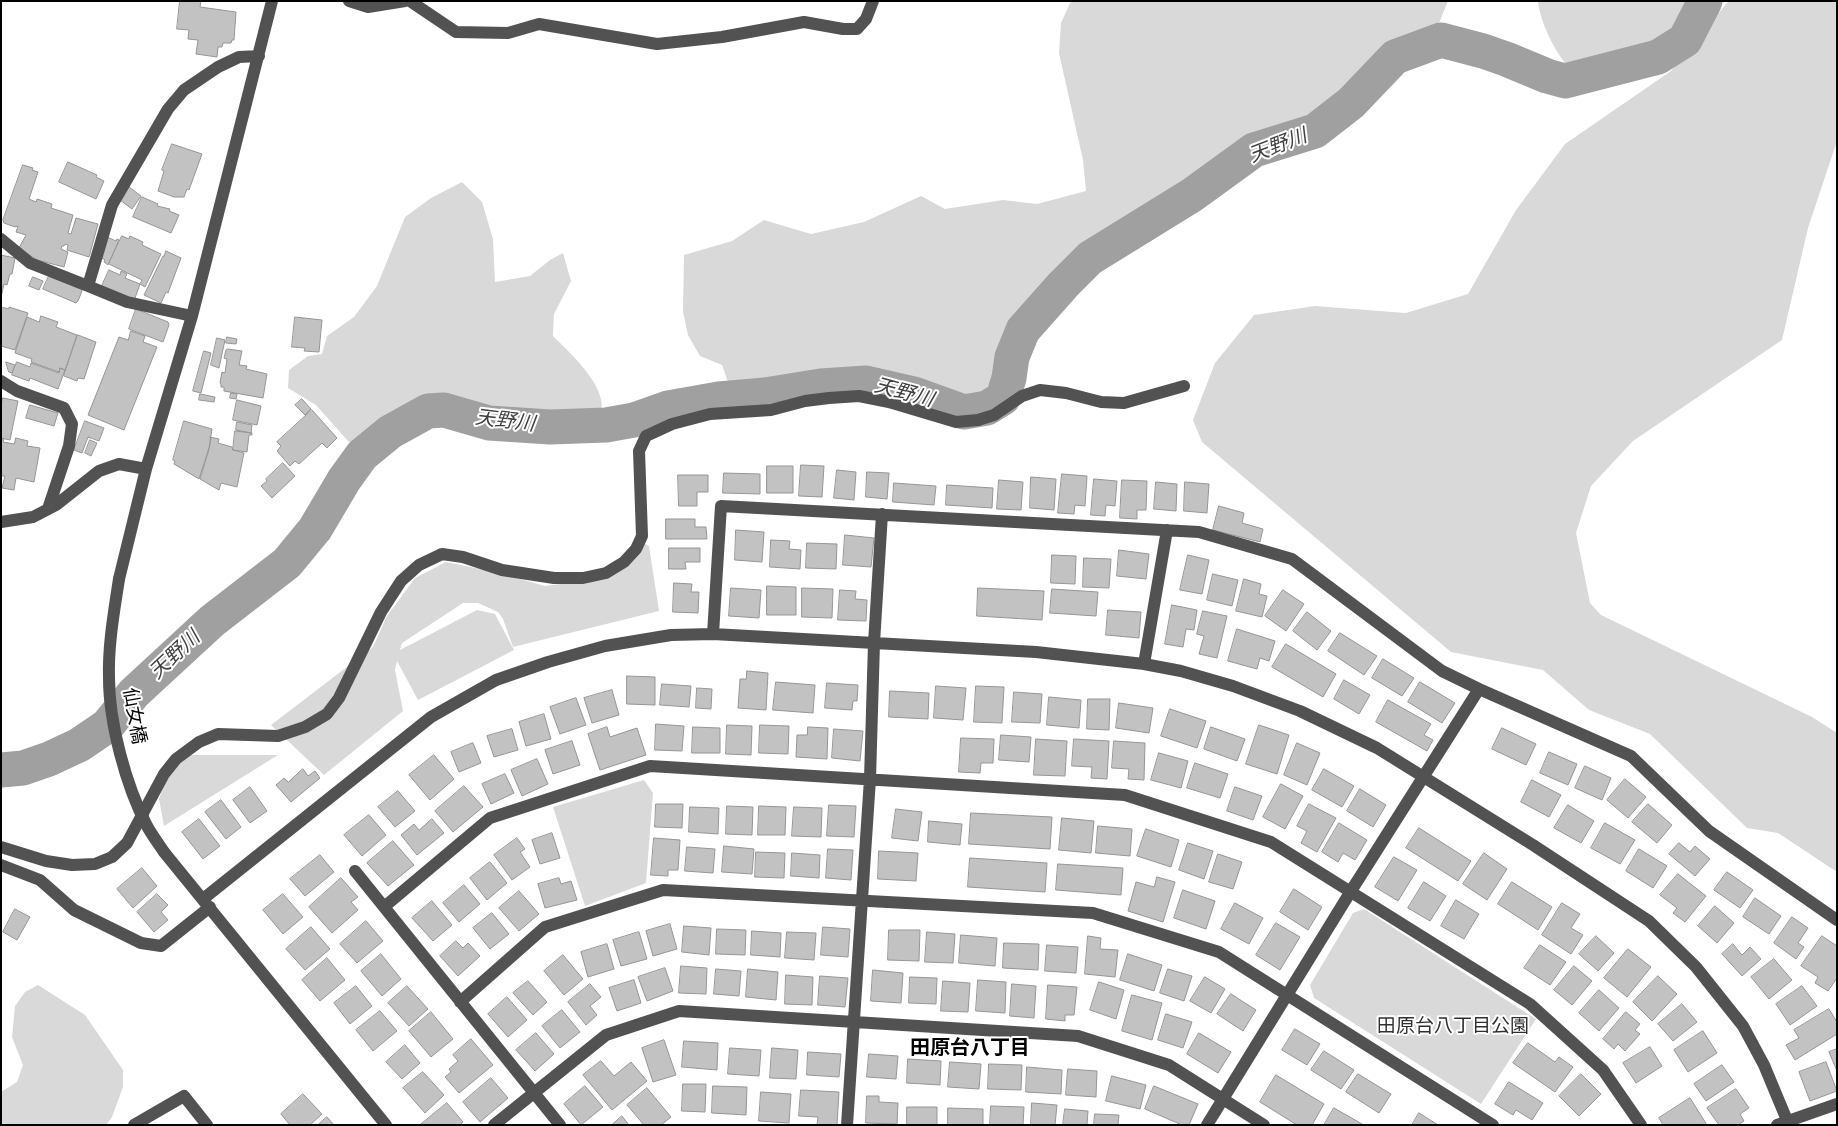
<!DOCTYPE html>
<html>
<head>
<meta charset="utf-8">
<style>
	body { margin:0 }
	#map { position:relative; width:1838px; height:1126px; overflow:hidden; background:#fff; font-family:Figtree,sans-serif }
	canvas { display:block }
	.frame { position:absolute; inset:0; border:2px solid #000; pointer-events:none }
</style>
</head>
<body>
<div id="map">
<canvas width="1838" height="1126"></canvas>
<div class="frame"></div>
</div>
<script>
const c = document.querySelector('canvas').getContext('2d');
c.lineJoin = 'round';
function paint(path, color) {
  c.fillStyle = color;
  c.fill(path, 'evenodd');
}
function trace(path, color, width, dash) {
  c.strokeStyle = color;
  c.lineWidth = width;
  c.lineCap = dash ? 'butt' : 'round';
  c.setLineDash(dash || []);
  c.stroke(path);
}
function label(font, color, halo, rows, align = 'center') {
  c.font = font + ' Figtree,"Noto Sans JP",sans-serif';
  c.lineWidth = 4;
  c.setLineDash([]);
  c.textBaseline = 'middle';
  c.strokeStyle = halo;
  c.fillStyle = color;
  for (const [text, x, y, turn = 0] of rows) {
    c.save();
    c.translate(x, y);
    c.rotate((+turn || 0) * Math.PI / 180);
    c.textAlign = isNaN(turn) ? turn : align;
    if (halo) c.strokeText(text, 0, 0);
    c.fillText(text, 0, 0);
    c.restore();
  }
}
paint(new Path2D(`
	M1071 1H1448L1437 28 1394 53 1386 62 1257 161 1210 187 1137 219 1117 224 1071 261 1032 304 1007 341 1003 386 983 404 859 375 838 379 798 380 762 387 728 382 722 365 700 356 688 335 683 312 684 255 732 241 764 220 811 234 864 222 921 196 945 209 1003 200 1037 204 1086 191 1083 160 1059 53 1061 23Z
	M1538 1H1699L1689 22 1673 41 1632 61 1593 70 1573 72C1557 57 1540 23 1538 1Z
	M1729 1H1837V141L1808 228 1782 340 1633 441 1591 486 1576 533 1590 603 1601 615 1812 717 1837 733V872L1778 833 1747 828 1650 734 1589 710 1543 670 1451 652 1202 442 1193 420 1215 363 1254 315 1315 306 1406 313 1468 294 1516 210 1565 144 1671 71 1726 4Z
	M462 182 482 202 493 239 495 282 530 276 550 260 563 253 571 281 554 314 553 336C570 353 611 389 600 416 597 422 580 434 574 439L529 440 458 424 426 419 370 454 348 441 316 405 288 388 289 370 308 356 322 354 327 336 354 317 377 286 405 217 431 198Z
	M640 541 649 546 659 611 513 647 503 619 498 612 478 603H463L402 643 400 650 477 610 495 614 514 650 418 700 397 661 395 670 403 711 324 775 271 725 373 647 387 616 415 578 446 562 495 572 545 586 607 578Z
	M189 755H278L164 826 159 799 169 772Z
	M644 780 653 793 646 883 585 906 553 807Z
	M1364 909 1536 1019 1481 1104 1314 998 1310 985 1353 913Z
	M38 985 85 1015 123 1070V1087L112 1117 106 1125H1V1092L17 1082 23 1065 12 1037 15 1006 25 992Z`), '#d9d9d9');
trace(new Path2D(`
	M1 770 23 768 49 759 79 745 107 726 134 693 212 621 287 563 315 529 344 480 362 455 390 432 428 411 444 410 489 423 550 427 606 425 634 420 668 408 719 399 765 395 821 386 866 383 914 394 964 412 987 408 1003 398 1009 378 1012 357 1023 330 1063 285 1090 258 1192 195 1254 150 1315 131 1351 103 1395 57 1441 40 1483 51 1506 59 1547 76 1565 81 1658 57 1685 40 1705 1`), '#a0a0a0', 35);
const building = new Path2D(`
	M180 1H201L200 7 236 12 234 40H232L231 43H223L222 47H218L217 57 196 54 198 40 188 39 189 30 177 29Z
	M172 144 202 154 189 190 187 189 184 197H174L158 191 164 171 162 170Z
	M68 162 97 175 96 177 104 181 96 199 59 182Z
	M23 165 33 168 32 170 38 172 29 199 36 202 37 199 52 204 51 208 73 215 68 233 71 234 76 218 98 224 89 257 67 250 68 245 65 244 64 246H62L61 249 68 252 64 267 37 260 19 248 26 235 16 232 18 226 15 227 4 223 3 220Z
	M129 187 141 196 132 209 120 200Z
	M142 197 158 204 157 206 170 209 169 211 179 215 171 233 133 217Z
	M122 236 129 239 130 236 143 242 142 245 161 254 145 287 140 284 142 280 109 264Z
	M107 237 116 241 117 239 119 240 108 265 104 262 105 260 102 258Z
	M166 251 181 258 168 293 166 292 161 303 144 295 163 256H164Z
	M1 255 15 258 12 274H10L7 285 4 284 2 293Z
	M109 270 120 275 121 271 127 274 125 278 140 284 134 301 102 286Z
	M49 276 81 289 82 291 78 301 76 303 43 289Z
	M33 277 43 281 39 290 29 286Z
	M1 307 9 309V307L28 313 15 350 1 346Z
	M136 309 168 322 169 325 163 342 129 329Z
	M41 316 58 322 56 327 77 335 65 370 60 368 59 372 31 362 32 359 15 353 27 317 39 322Z
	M295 317 322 320 319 352 304 351 305 348 292 347Z
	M131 331 145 336 143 342 157 347 124 430 88 415 119 337 128 340Z
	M78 335 96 342 84 379 78 378 77 381 64 376Z
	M227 337 237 339 236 344 226 343Z
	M217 338 225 340 219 368 211 365Z
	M228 349 242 351 239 365 247 366 246 369 267 374 263 398 224 391V387H221V384L220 383 222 372 225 373 227 359 224 358 226 350Z
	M204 351 211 353 201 393 193 391Z
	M6 362 15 365 12 373 9 372Z
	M17 362 30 367 31 363 59 373 60 368 65 370 58 389 30 378 29 381 12 375Z
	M231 393 237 394 236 399 230 398Z
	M200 394 215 397 214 402 199 400Z
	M3 398 18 401 10 440 1 438V406Z
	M302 399 311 409 305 415 295 405Z
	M237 400 261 406 257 425 233 420Z
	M30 405 58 413 54 426 26 418Z
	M312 410 337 438 327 448 322 443 299 464 295 461 290 466 277 451 281 446 277 442Z
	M85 421 104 428 99 441 88 437 82 453 74 450Z
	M184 421 212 429 209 448 199 479 174 464 175 461 173 460Z
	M237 422 252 425 251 433 236 430Z
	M235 431 252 433V435H249L247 452 233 450Z
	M210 437 219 439 218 443 232 447 233 450 244 453 237 487 221 483 219 490 200 479 209 449 211 439Z
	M16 438 28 441 27 446 40 448 34 482 16 478 14 490 2 488 5 476H1V439H4L3 442 14 444Z
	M90 440 97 443 91 456 85 453Z
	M283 463 295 476 272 498 261 486 267 481 266 479Z
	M801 465 824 466 822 497 799 496Z
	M767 466H793V493H767Z
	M837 470 856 472 854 500 834 498Z
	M867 472 889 473 887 499 866 497Z
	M724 473 760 474V494L723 493Z
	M1062 474 1087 476 1085 506 1075 505 1074 514 1058 513Z
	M678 475H708V492H697V506H679Z
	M1031 477 1056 479 1054 510 1030 508Z
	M1094 479 1117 481 1115 506 1106 505 1105 516 1091 515Z
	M999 480 1023 482 1021 510 997 509Z
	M1122 480 1147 481 1146 510H1137V519L1120 518Z
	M1156 482 1177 484 1176 511 1154 509Z
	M1185 482 1209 484 1207 513 1184 511Z
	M894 483 936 486 934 505 893 502Z
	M947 485 993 488 992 508 946 505Z
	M1219 506 1244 513 1242 523 1263 529 1260 542 1213 530Z
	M666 519H695V527H706L707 539H666Z
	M736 530 764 532 762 562 735 560Z
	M845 535 874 538 871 567 843 565Z
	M771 540 790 541 789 549 801 550 800 569 770 567Z
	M807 543 837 544 836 569 806 568Z
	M669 548H700V562H685L686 569H669Z
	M1119 550 1149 554 1146 579 1117 576Z
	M1052 555 1076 556 1075 584 1051 583Z
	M1188 555 1209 560 1202 594 1180 590Z
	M1084 558 1111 559 1109 588 1083 587Z
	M1213 574 1238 580 1232 606 1207 600Z
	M1244 579 1261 584 1259 594 1267 596 1262 617 1236 611Z
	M674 583 692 584 691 592H699L698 613 673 612Z
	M767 586 796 587V615H767Z
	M731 588 761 590 759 618 729 616Z
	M802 588 833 589 832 618 802 617Z
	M978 588 1044 591 1042 620 977 616Z
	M1052 589 1098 592 1096 616 1050 613Z
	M840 590 856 591 855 599 867 600 866 621 838 620Z
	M1283 590 1304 604 1286 631 1265 616Z
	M1172 605 1197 610 1194 630 1186 629 1183 647 1165 644Z
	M1108 610 1141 612 1139 638 1106 635Z
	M1203 611 1227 616 1217 658 1199 654 1204 636 1197 634Z
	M1307 612 1331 631 1317 650 1293 631Z
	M1237 629 1275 641 1269 661 1260 658 1257 669 1228 661Z
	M1340 633 1377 656 1364 675 1328 651Z
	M1286 644 1336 674 1323 697 1272 667Z
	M1383 659 1414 678 1402 696 1372 678Z
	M747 671 768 673 766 710 738 708 740 679H746Z
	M627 676 655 677V705L627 704Z
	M1344 680 1370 695 1359 714 1334 699Z
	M776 682 815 685 813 713 773 710Z
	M1420 682 1455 703 1442 723 1408 702Z
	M827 683 858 685 857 701H853L852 710 825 708Z
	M662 684 691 686 689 707 660 705Z
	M936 686 966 688 963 720 934 718Z
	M976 686 1004 687 1002 723 974 722Z
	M697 688 712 689 711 709 696 708Z
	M612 690 619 715 592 723 584 698Z
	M890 691 929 693 928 719 889 717Z
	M1014 692 1042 694 1040 723 1012 722Z
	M1049 697 1081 700 1079 728 1047 725Z
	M576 698 586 725 560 734 550 707Z
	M1088 699H1110L1109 730 1087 729Z
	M1388 700 1431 724 1424 735 1433 740 1427 751 1376 722Z
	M1119 703 1153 708 1149 733 1116 728Z
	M1170 709 1206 721 1197 748 1161 736Z
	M544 714 551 739 526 746 519 722Z
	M656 724 684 726 682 751 655 750Z
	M727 725 752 726 751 755 726 754Z
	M760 725 789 726 788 754 759 753Z
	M1259 725 1289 735 1277 774 1246 764Z
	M607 727 610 737 637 728 646 755 600 770 588 734Z
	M693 727 720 728V753H692Z
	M808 727 828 728 827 759 796 757 797 735H807Z
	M1211 727 1245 739 1237 761 1204 749Z
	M1502 728 1536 744 1526 765 1492 749Z
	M512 729 518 750 494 757 487 736Z
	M834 729 863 731 860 761 832 758Z
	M1001 735 1031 737 1029 762 999 760Z
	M961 738 994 739 993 763H981L980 773 959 772Z
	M1036 739 1067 741 1065 776 1034 775Z
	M1074 739 1109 741 1107 779 1091 778 1092 767 1072 766Z
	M572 741 580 765 553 774 545 750Z
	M1114 741 1145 743 1144 780 1128 779 1129 769 1112 768Z
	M473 743 481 763 459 772 451 752Z
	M1297 743 1320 753 1307 785 1284 775Z
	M1549 752 1577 764 1568 785 1540 773Z
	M1159 753 1188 761 1181 788 1151 780Z
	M434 755 454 779 430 800 409 775Z
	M537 759 548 784 522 796 511 770Z
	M1195 763 1228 774 1220 798 1187 788Z
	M1585 766 1611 778 1602 800 1575 788Z
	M303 769 308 776 315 771 320 778 291 802 276 785 284 778 288 782Z
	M1324 769 1354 786 1342 807 1312 790Z
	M505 774 514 793 491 804 482 784Z
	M1625 779 1646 797 1628 818 1607 800Z
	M1532 780 1561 795 1549 817 1521 802Z
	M1281 784 1303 796 1285 829 1263 817Z
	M464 786 483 807 453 832 435 811Z
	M250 787 267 811 250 823 233 800Z
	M1235 787 1262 796 1253 820 1227 811Z
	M1360 789 1386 805 1373 827 1347 811Z
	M398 791 415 811 395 827 378 807Z
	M221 800 241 827 226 839 205 812Z
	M656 804H683L682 828 655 827Z
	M1309 804 1336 818 1317 852 1301 843 1307 831 1297 826Z
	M1648 804 1672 825 1657 843 1632 822Z
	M829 805 856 806 854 837 827 836Z
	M1568 805 1594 821 1581 843 1554 828Z
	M727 806 753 807 752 835 726 834Z
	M759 806 786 807 785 835H758Z
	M690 807 719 808 718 834 689 832Z
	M794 807 822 808 821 837 792 836Z
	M896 809 922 812 918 841 892 838Z
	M971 813 1052 817 1050 849 969 844Z
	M369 815 386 835 362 856 344 835Z
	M1062 818 1094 821 1091 853 1059 850Z
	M199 819 220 846 203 859 182 832Z
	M432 819 444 833 417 855 401 835 414 824 419 830Z
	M929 821 962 824 960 845 928 842Z
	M1339 823 1367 840 1355 860 1343 853 1338 862 1322 852Z
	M1605 823 1635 840 1620 864 1591 848Z
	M1098 826 1132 829 1130 856 1096 853Z
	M1419 828 1471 861 1458 881 1406 848Z
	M1146 829 1179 840 1171 867 1137 856Z
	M552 833 560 858 540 864 532 840Z
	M517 838 525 849 520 852 530 867 512 880 494 855Z
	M654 838 680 840 678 870H668V876L651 875Z
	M393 841 414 865 388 886 367 863Z
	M1188 843 1213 851 1204 879 1179 870Z
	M1679 843 1690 852 1695 846 1710 859 1695 876 1669 854Z
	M724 846 754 849 752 874 722 872Z
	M687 847 715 849 713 873 685 871Z
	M828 849 853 850 851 880 826 878Z
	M1639 849 1667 866 1653 888 1626 871Z
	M879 851 918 853 916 881 878 879Z
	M756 852 785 853 784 878 755 877Z
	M792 853 820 855 819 878 791 876Z
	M1484 853 1507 869 1487 900 1463 884Z
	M1218 854 1242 862 1233 889 1209 882Z
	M320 855 334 872 305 896 290 879Z
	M1394 857 1417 870 1398 901 1375 887Z
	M970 858 1047 863 1045 892 968 887Z
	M490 862 507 883 487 900 470 878Z
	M1058 864 1123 868 1121 895 1056 890Z
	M142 868 157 886 133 908 117 889Z
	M1727 872 1753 890 1740 908 1714 890Z
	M1678 874 1706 896 1685 922 1673 913 1677 908 1660 895Z
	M1157 877 1175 882 1163 922 1128 911 1136 882 1154 887Z
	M341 878 358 897 351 902 358 910 332 933 309 907Z
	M559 878 561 884 571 881 577 900 545 908 538 884Z
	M1424 882 1446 896 1430 921 1408 908Z
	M1512 882 1552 907 1538 930 1498 904Z
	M464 885 480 904 459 922 443 903Z
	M1294 889 1322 907 1308 930 1280 912Z
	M1183 890 1215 901 1206 929 1174 918Z
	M519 891 539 914 519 931 499 908Z
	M157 894 168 905 161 912 168 920 154 932 137 912Z
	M283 894 303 917 283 934 263 910Z
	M1755 898 1781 916 1769 934 1743 917Z
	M1456 900 1479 914 1464 939 1441 926Z
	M432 901 452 925 433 941 412 918Z
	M1235 903 1263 918 1249 944 1221 929Z
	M1562 903 1580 914 1571 928 1583 935 1571 954 1542 935Z
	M1715 906 1734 923 1717 943 1698 926Z
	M15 909 30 917 17 940 3 932Z
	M492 913 509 934 490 949 473 928Z
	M1792 917 1808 928 1798 943 1804 947 1796 959 1774 943Z
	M366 921 383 941 357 963 340 944Z
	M1276 923 1300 937 1280 970 1256 955Z
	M670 924 677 949 653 956 646 931Z
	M684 926 711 928 709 955 682 952Z
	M311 927 330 949 305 970 286 949Z
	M823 927 850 929 848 957 821 955Z
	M717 929 746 930 745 955 716 954Z
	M889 930H920L919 961 888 960Z
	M752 931 781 933 780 957 751 955Z
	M639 932 647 959 621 966 613 940Z
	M787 932 816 933 814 960 785 958Z
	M927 932 955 934 953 963 925 962Z
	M961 935 997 938 995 966 959 963Z
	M1088 936 1101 938 1100 949 1118 950 1115 977 1085 974Z
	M1596 936 1614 953 1598 971 1579 954Z
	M1822 936 1837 946V978L1828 991 1815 983 1818 977 1801 966Z
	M456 941 463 948 468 943 480 956 458 976 440 956Z
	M1004 943 1039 944 1038 970 1003 968Z
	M607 944 614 969 588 977 581 952Z
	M1733 944 1742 955 1750 947 1761 959 1742 976 1722 954Z
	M1047 945 1078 947 1076 973 1045 971Z
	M1540 945 1566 962 1550 985 1524 968Z
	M1628 949 1651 967 1627 997 1604 978Z
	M381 954 401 979 382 996 361 971Z
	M1128 954 1162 965 1154 991 1120 980Z
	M563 955 583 979 564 995 544 971Z
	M327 958 345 980 320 1001 302 980Z
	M1774 959 1792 980 1769 999 1751 977Z
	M681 966 707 968 706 994 679 993Z
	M1574 966 1592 981 1572 1005 1554 990Z
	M665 968 673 991 647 1001 638 977Z
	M716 969 741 971 739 996 714 994Z
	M748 969 778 972 776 1000 746 997Z
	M1168 969 1192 976 1184 1001 1160 993Z
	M873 970 903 973 901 1003 871 1001Z
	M786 975 813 977 812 1005 785 1004Z
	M820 976 848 978 845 1007 818 1005Z
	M1658 976 1677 994 1652 1021 1633 1002Z
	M910 977 937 978 936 1004 909 1003Z
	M1205 977 1225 989 1211 1013 1190 1001Z
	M634 980 641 1003 617 1011 609 988Z
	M978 980 1006 982 1005 1013 976 1011Z
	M528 981 547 1002 533 1015 513 993Z
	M943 981 970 983 968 1012 941 1011Z
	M1099 982 1124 990 1116 1019 1090 1010Z
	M590 984 601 997 590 1006 597 1015 586 1025 568 1002Z
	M1012 984 1036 986 1034 1018 1010 1016Z
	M1048 985 1077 987 1074 1015H1065V1021L1046 1019Z
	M356 986 372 1006 350 1024 334 1003Z
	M407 986 428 1009 409 1026 388 1003Z
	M1802 986 1817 1006 1790 1025 1776 1004Z
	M1599 990 1619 1008 1599 1031 1579 1013Z
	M1231 994 1256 1010 1243 1031 1217 1014Z
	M1132 995 1162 1003 1152 1040 1122 1031Z
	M507 997 527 1020 508 1037 488 1014Z
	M1682 1004 1697 1022 1673 1041 1658 1024Z
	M1829 1009 1837 1022V1034L1795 1060 1786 1045 1799 1038 1794 1030Z
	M562 1010 580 1032 560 1048 542 1026Z
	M380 1011 397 1031 373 1051 356 1030Z
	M431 1012 453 1039 431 1057 409 1031Z
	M1626 1012 1640 1024 1635 1030 1640 1034 1625 1051 1618 1044 1614 1049 1603 1039Z
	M1166 1014 1192 1022 1183 1048 1158 1040Z
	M1295 1029 1320 1044 1307 1065 1282 1050Z
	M1703 1031 1717 1053 1688 1072 1674 1050Z
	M536 1033 554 1054 535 1071 516 1050Z
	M1199 1033 1231 1052 1218 1073 1187 1054Z
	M471 1039 493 1065 459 1093 445 1077 451 1072 449 1069 458 1061 453 1055Z
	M664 1040 676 1075 653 1082 642 1048Z
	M684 1041 718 1043 717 1070 682 1067Z
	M1528 1043 1555 1062 1559 1057 1573 1067 1555 1092 1513 1063Z
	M405 1045 420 1063 402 1079 386 1062Z
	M1650 1047 1662 1066 1636 1083 1623 1063Z
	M730 1048 761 1050 759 1076 728 1074Z
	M772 1048 798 1050 796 1079 770 1078Z
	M1837 1049V1071L1829 1052Z
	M1324 1051 1354 1070 1341 1089 1311 1070Z
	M808 1052 841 1054 839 1077 807 1075Z
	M869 1054 898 1056 896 1079 867 1077Z
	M908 1059 941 1061 940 1085 907 1083Z
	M601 1061 614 1076 631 1062 647 1081 612 1110 583 1075Z
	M950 1062 981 1064 979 1089 948 1087Z
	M1826 1062 1837 1091 1810 1101 1799 1072Z
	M989 1064 1022 1065 1021 1090 988 1089Z
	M1722 1065 1734 1082 1706 1101 1694 1084Z
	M1027 1067 1062 1070 1061 1094 1026 1092Z
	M1068 1069 1097 1071 1096 1097 1066 1095Z
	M423 1072 444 1095 425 1113 403 1088Z
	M1358 1074 1391 1094 1379 1113 1346 1092Z
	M1581 1074 1601 1094 1579 1116 1559 1096Z
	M1276 1075 1324 1104 1312 1125H1297L1260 1102Z
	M1112 1076 1146 1085 1140 1109 1106 1101Z
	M491 1078 508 1098 480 1122 463 1102Z
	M1509 1082 1543 1103 1532 1120 1516 1110 1513 1115 1495 1104Z
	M683 1084H706L705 1112 682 1111Z
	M585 1086 603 1107 581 1125 564 1104Z
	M713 1086 747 1087 746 1115 712 1113Z
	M1154 1086 1198 1104 1189 1125H1182L1145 1109Z
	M647 1088 671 1117 661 1125H644L627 1105Z
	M1736 1089 1749 1108 1740 1114 1744 1121 1738 1125H1719L1707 1108Z
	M801 1090 839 1092 837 1125H817L818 1117 799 1116Z
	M761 1092 791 1094 789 1123 759 1121Z
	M303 1094 322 1114 310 1125H290L281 1114Z
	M867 1096H879V1102L898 1103 897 1124 866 1123Z
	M1690 1098 1707 1125H1663L1659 1118Z
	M447 1103 463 1122 460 1125H420Z
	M1032 1103 1057 1105 1055 1125H1031Z
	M991 1106 1024 1107 1023 1125H990Z
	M907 1107H937V1125H907Z
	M948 1108 983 1109V1125H948Z
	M1334 1108 1362 1124V1125H1324Z
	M1065 1109 1088 1111 1087 1125H1063Z
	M1419 1113 1438 1125H1412Z
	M1095 1114 1119 1115 1118 1125H1094Z
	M622 1116 629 1125H612Z
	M327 1117 334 1125H318Z`);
paint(building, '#c2c2c2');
trace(building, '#969696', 1);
trace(new Path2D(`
	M349 1 368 7 405 1
	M410 1 456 32 508 33 539 24 657 44 722 37 804 22 843 29H857L866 19 873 1
	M1 239 30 263 88 286 127 302 192 316
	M88 286 112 205 168 109 184 90 218 67 239 57 259 56
	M1 381 17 391 64 408 72 424 69 446 48 509
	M1 522 33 517 56 505 99 471 119 464 146 469
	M119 579 146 469 192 316 272 1
	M713 634 721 506 1199 532 1292 559 1442 671 1479 689 1631 756 1709 831 1837 920
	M1144 664 1167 530
	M1 847 46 861 72 865 95 864 112 857 127 843 164 774 176 759 199 742 218 734 278 736 305 727 327 714 339 698 381 612 401 581 419 565 442 554 463 557 502 570 554 578H583L606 573 624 562 636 549 642 536 639 451 646 436 672 424 710 414 771 410 805 401 829 398 859 396 889 402 956 422 978 420 994 415 1022 396 1040 390 1066 393 1101 402 1124 403 1184 386
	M164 852 386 1125
	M1 865 40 880 74 910 141 943 161 946 210 907
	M355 871 560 1125
	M203 899 431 717 496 680 548 662 605 646 671 635 713 634 1036 652 1144 664 1181 671 1233 686 1300 711 1377 748 1533 845 1649 921 1696 967 1743 1026 1764 1065 1789 1125
	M384 907 490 818 650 766 1125 795 1271 842 1530 1004 1603 1070 1641 1125
	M460 1002 545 927 663 890 1093 913 1219 952 1493 1125
	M134 1125 184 1096 207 1125
	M494 1125 606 1035 679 1011 1078 1036 1169 1065 1264 1125
	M847 1125 870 779 874 643 882 514
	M1207 1125 1351 891 1479 689
	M1777 1125 1837 1104`), '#525252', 12);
trace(new Path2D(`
	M119 579C114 612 108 645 109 678 109 723 126 786 147 826 152 835 158 843 164 852`), '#525252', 12);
label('19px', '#000', '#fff', [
	["仙女橋",134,716,80]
]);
label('19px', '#303030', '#fff', [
	["田原台八丁目公園",1453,1026]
]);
label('italic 20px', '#414141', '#fff', [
	["天野川",1278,146,-21],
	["天野川",904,393,15],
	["天野川",505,421,7],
	["天野川",175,655,-43]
]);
label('bold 20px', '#000', '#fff', [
	["田原台八丁目",970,1048]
]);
</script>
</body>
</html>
